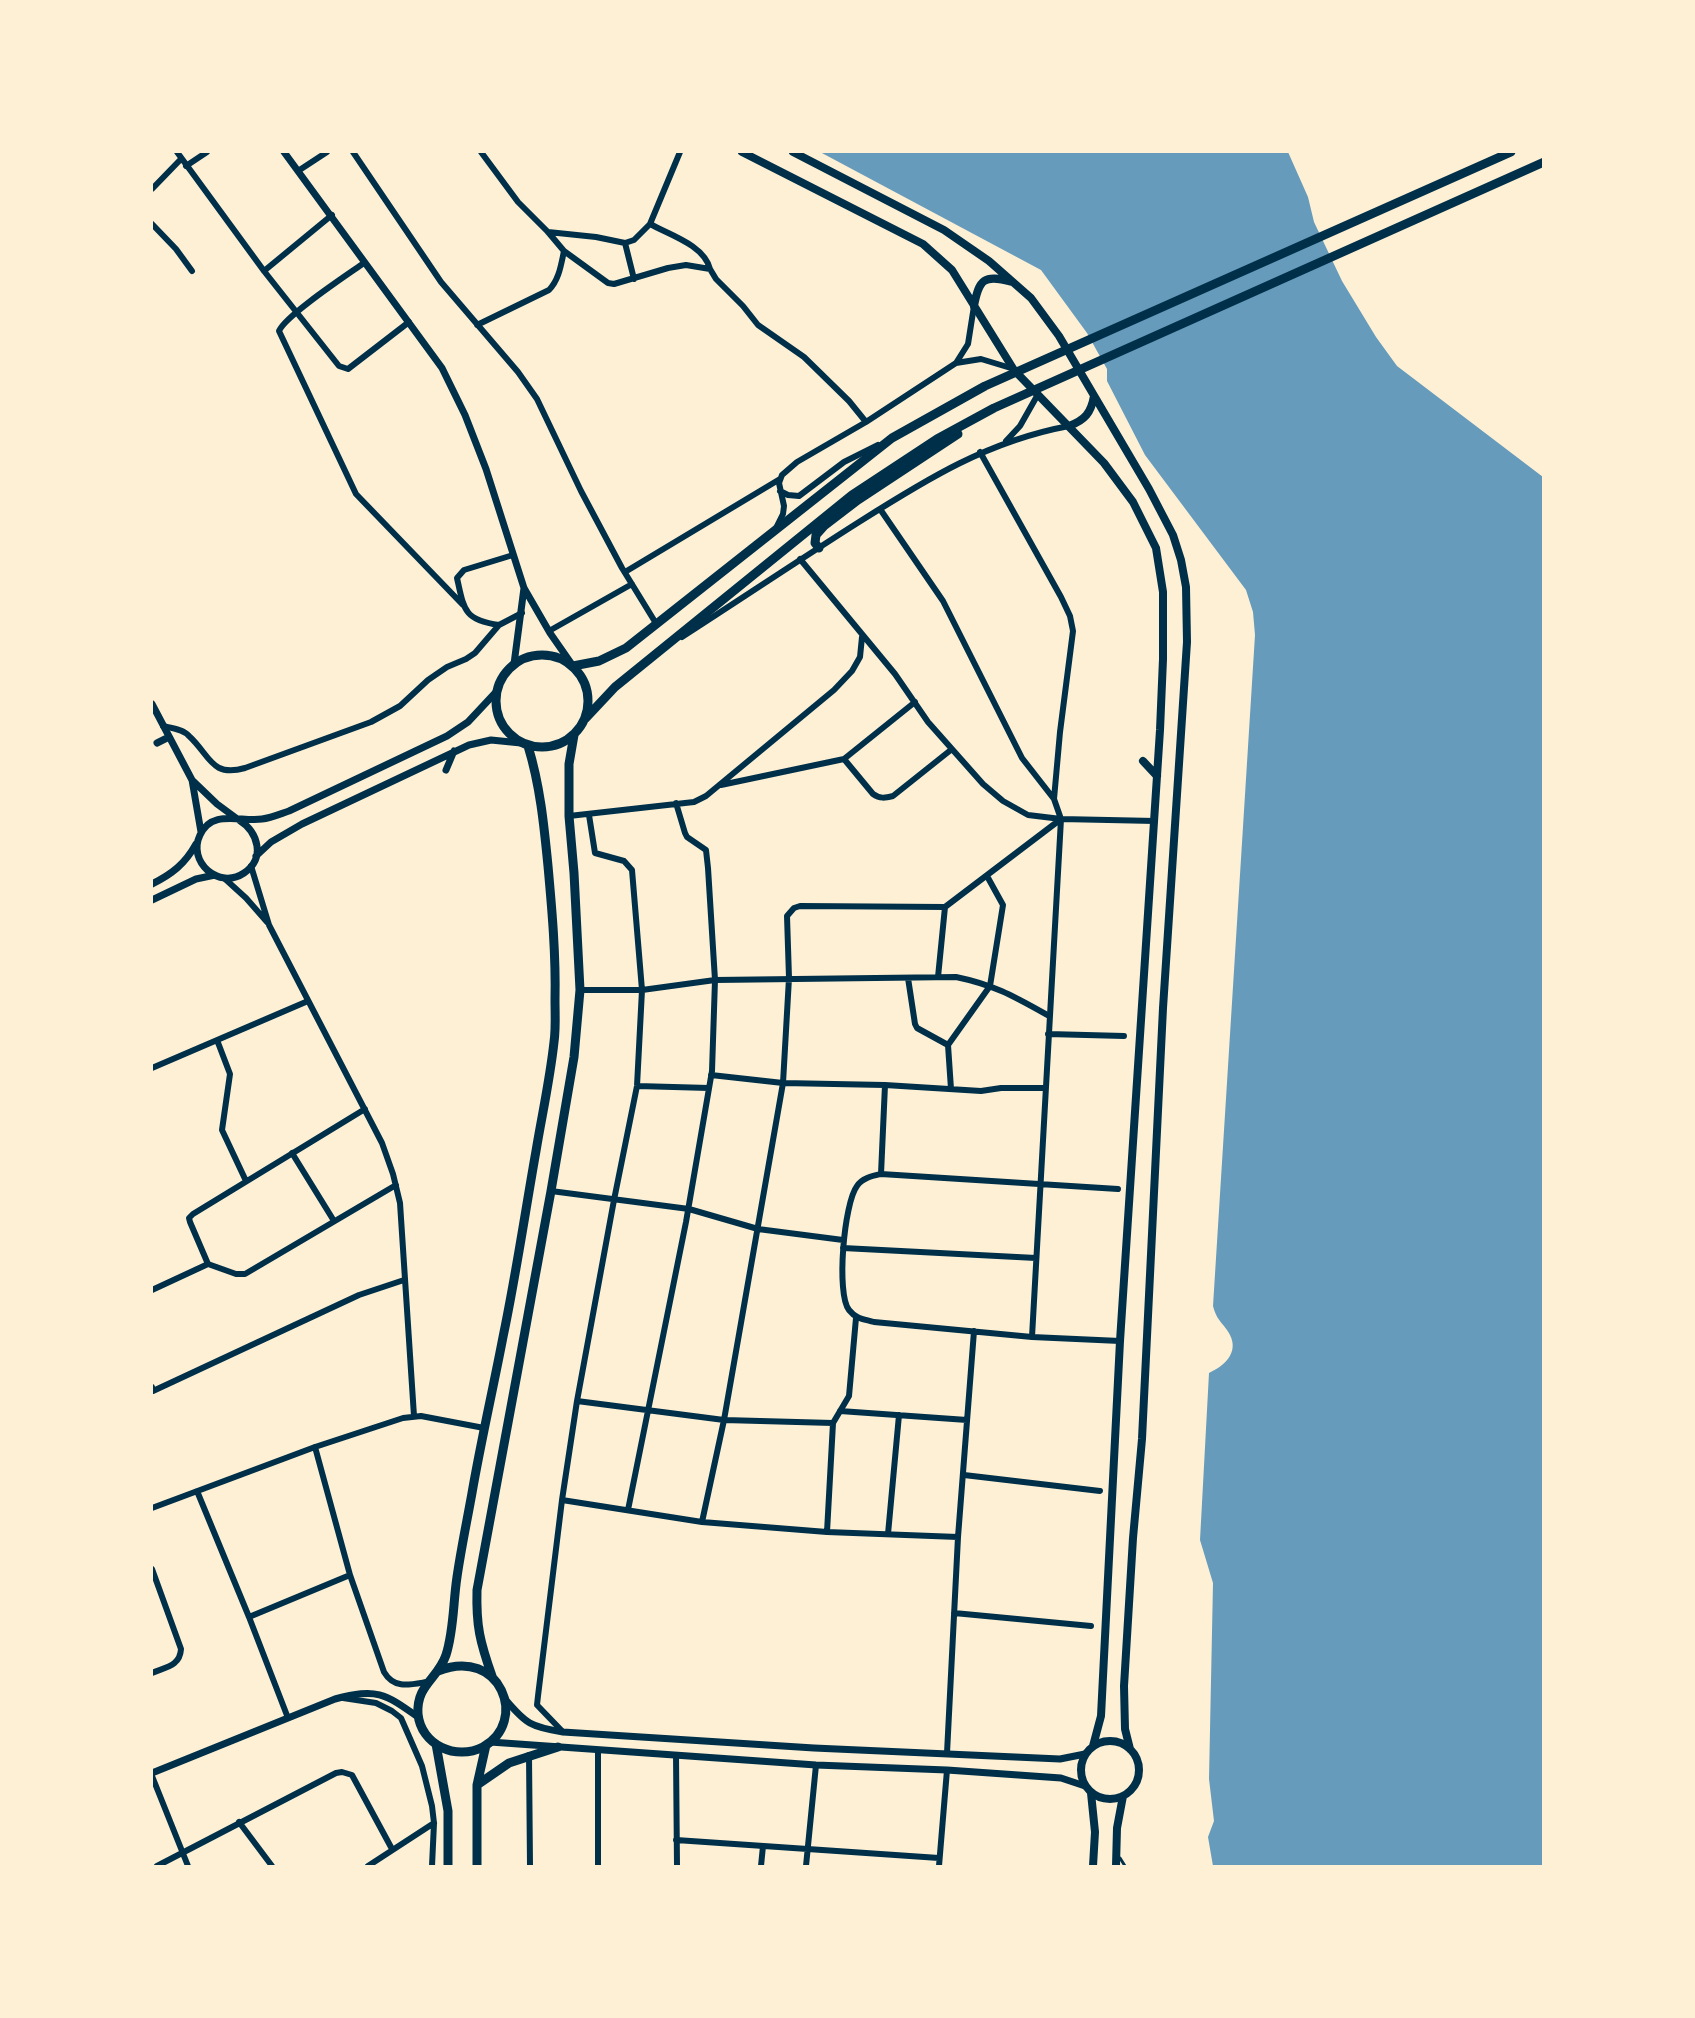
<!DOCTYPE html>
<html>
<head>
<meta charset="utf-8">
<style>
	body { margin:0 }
	#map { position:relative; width:1695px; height:2018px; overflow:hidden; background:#fdf0d5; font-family:Commissioner,sans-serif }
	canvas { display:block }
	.frame { position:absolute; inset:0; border:153px solid #fdf0d5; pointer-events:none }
</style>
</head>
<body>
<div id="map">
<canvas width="1695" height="2018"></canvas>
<div class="frame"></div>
</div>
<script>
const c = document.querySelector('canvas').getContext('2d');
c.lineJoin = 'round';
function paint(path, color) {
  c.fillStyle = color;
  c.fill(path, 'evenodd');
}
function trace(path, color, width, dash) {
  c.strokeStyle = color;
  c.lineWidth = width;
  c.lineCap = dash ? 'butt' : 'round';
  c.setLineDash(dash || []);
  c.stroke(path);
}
paint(new Path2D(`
	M820 152H1288L1308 197 1314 222 1342 281 1376 337 1397 366 1543 477V1866H1213L1208 1837 1214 1821 1209 1779 1213 1583 1200 1540 1209 1373C1224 1366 1239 1353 1230 1335 1224 1323 1217 1322 1213 1306L1255 635 1253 612 1246 590 1145 455 1107 381V369L1087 333 1041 270Z`), '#669bbc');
trace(new Path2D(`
	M1120 1858 1125 1866`), '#003049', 3);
trace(new Path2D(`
	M177 152 264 271 339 366 348 369 409 322
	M353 152 441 282 518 372 537 399 581 491 622 568 657 625
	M186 166 207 152
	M298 171 327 152
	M152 189 181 159
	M152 224 176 249 192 271
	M650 224C670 235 704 245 710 269
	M548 232 596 237 625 243 634 240 650 224 680 152
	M625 243 634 279
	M564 251 608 283 614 284 668 268 686 265 710 269 716 279 743 306 758 325 804 357 849 401 866 422
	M364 263C347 275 286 315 279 331L356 494 463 605
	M264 271 332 215
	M477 325 549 290C559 280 561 265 564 251L548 232 518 202 481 152
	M956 363 968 344 974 306
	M1006 441 1020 426 1037 396
	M980 452 1061 597 1070 616 1073 631 1060 732 1054 799 1061 819 1032 1337
	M780 491 788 495 799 496 844 462 878 445
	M880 509 943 601 1022 758 1054 799
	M776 528 783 514 784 506 779 483 782 475 797 462 866 422 956 363 981 359 1014 369
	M800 559 895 674 928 722 983 784 1003 801 1028 815 1061 819 1155 821
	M625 572 780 479
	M499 625C464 620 464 610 457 578L464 570 513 555
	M549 631 632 584
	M682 637C741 599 799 560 859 522 927 479 988 441 1069 426
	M163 726C171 728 183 729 189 736 210 755 211 778 245 768L371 722 400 706 428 680 447 667 466 659 475 653 499 625 522 613
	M844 759 873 794C880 799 885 798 893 796L952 749
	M721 785 844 759 915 702
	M569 816 694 802 706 796 834 690 852 671 860 657 862 637
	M251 866 269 925 382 1143 393 1174 400 1203 414 1416
	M224 878 246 898 267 922
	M938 977 945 907
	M908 978 915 1024 917 1028 948 1045
	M580 990H642L715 980 956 977C995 985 1015 997 1049 1016
	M1048 1034 1124 1036
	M217 1040 230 1074 222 1130 246 1181
	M152 1068 308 1001
	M711 1075 783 1083 885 1085 981 1091 1001 1088H1045
	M637 1086 709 1088
	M951 1089 948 1045 990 986 1003 905 987 876
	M292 1153 334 1221
	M881 1174 885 1085
	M1118 1189 881 1174C872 1176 862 1178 857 1186 844 1203 836 1294 849 1310 856 1319 864 1319 874 1322L1032 1337 1120 1341
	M551 1191 689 1209 758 1229 843 1240
	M843 1248 1036 1258
	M208 1264 236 1274H245L396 1185
	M152 1290 208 1264 190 1222 189 1218 193 1214 365 1109
	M152 1387 153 1391 359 1295 404 1280
	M577 1401 724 1420 833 1423
	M840 1411 967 1420
	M315 1447 350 1575 384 1672C394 1689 409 1685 426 1682
	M964 1475 1100 1491
	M197 1491 249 1617 350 1575
	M562 1500 702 1522 827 1532 958 1537
	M152 1508 315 1447 403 1418 421 1416 484 1428
	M628 1510 686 1222 712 1071 715 980 708 868 706 850 687 837 685 833 676 803
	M702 1522 724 1420 783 1083 789 978 787 916 794 908 800 906 945 907 1061 819
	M827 1532 833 1423 849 1396 856 1318
	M888 1534 899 1415
	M152 1569 181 1649C180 1666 166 1667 152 1673
	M954 1613 1091 1626
	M249 1617 288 1718
	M343 1698 376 1703 392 1711 401 1718 422 1766 432 1806 434 1823 432 1866
	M563 1732 537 1705 538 1696 562 1500 577 1401 614 1200 637 1086 642 990 632 870 624 861 595 853 589 815
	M947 1753 958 1537 974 1331
	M529 1755 530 1866
	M676 1755 677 1866
	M152 1776 188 1866
	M239 1822 272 1866
	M676 1840 939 1858
	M157 1866 336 1773 342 1772 352 1775 392 1849
	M368 1866 434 1823
	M598 1866V1751
	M761 1866 763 1846
	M806 1866 816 1765
	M939 1866 947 1770`), '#003049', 6);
trace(new Path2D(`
	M284 152 442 368 465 415 486 469 524 588 550 633 573 666
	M514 664 524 588
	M152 704 192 780 217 804 236 818
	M157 743 169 737
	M446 770 454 751
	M192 780 201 832
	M239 820C258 832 266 858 244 873 219 890 187 862 200 835 212 809 240 822 262 819 271 818 280 814 289 811L447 736 468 722 497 691
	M256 856 271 842 302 824 469 745 491 740 521 743
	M152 884C172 874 185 864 196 844
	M152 900 196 879 215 875
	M505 1699C526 1724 531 1727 563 1732L814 1748 1060 1759 1085 1754
	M490 1742 816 1765 947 1770 1061 1778 1085 1786
	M152 1773 335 1699C377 1688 384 1693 418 1717`), '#003049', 7);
trace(new Path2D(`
	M742 152 923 244 952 270 1014 370 1104 463 1133 502 1156 548 1163 592V659L1160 730 1120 1341 1101 1716 1093 1746
	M793 152 944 230 989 261 1031 298 1059 336 1149 489 1173 535 1181 560 1186 587 1187 642 1163 1008 1142 1439 1133 1538 1124 1686 1125 1729 1130 1749
	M974 306C979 279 984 274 1012 282
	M1069 426C1085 420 1091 413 1094 396
	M1143 761 1157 776
	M1081 1770a29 29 0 1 1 58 0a29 29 0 1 1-58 0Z
	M1091 1793 1095 1832 1093 1866
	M1116 1866 1117 1828 1123 1796`), '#003049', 8);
trace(new Path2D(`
	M819 548 815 543 816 535 824 526 858 500 958 434
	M496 701a46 46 0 1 1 92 0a46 46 0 1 1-92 0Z
	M573 666 599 661 626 648 892 438 985 386 1511 152
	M585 719 615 687 852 495 937 439 994 408 1544 162
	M438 1671C501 1646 529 1722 483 1747 456 1761 421 1745 418 1714 416 1685 438 1679 446 1655 454 1630 453 1603 457 1577 461 1549 467 1521 472 1493 481 1441 493 1389 503 1337 516 1275 525 1213 536 1151 542 1115 550 1079 554 1042 556 1028 555 1014 555 1000 556 955 552 910 548 866 544 825 540 785 528 746
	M492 1676C480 1642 476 1626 477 1590L551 1191 574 1057 580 990 574 873 569 816V764L574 735
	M436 1744 448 1811V1866
	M477 1785 509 1763 558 1747
	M477 1866V1785L486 1745`), '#003049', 9);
</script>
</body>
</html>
